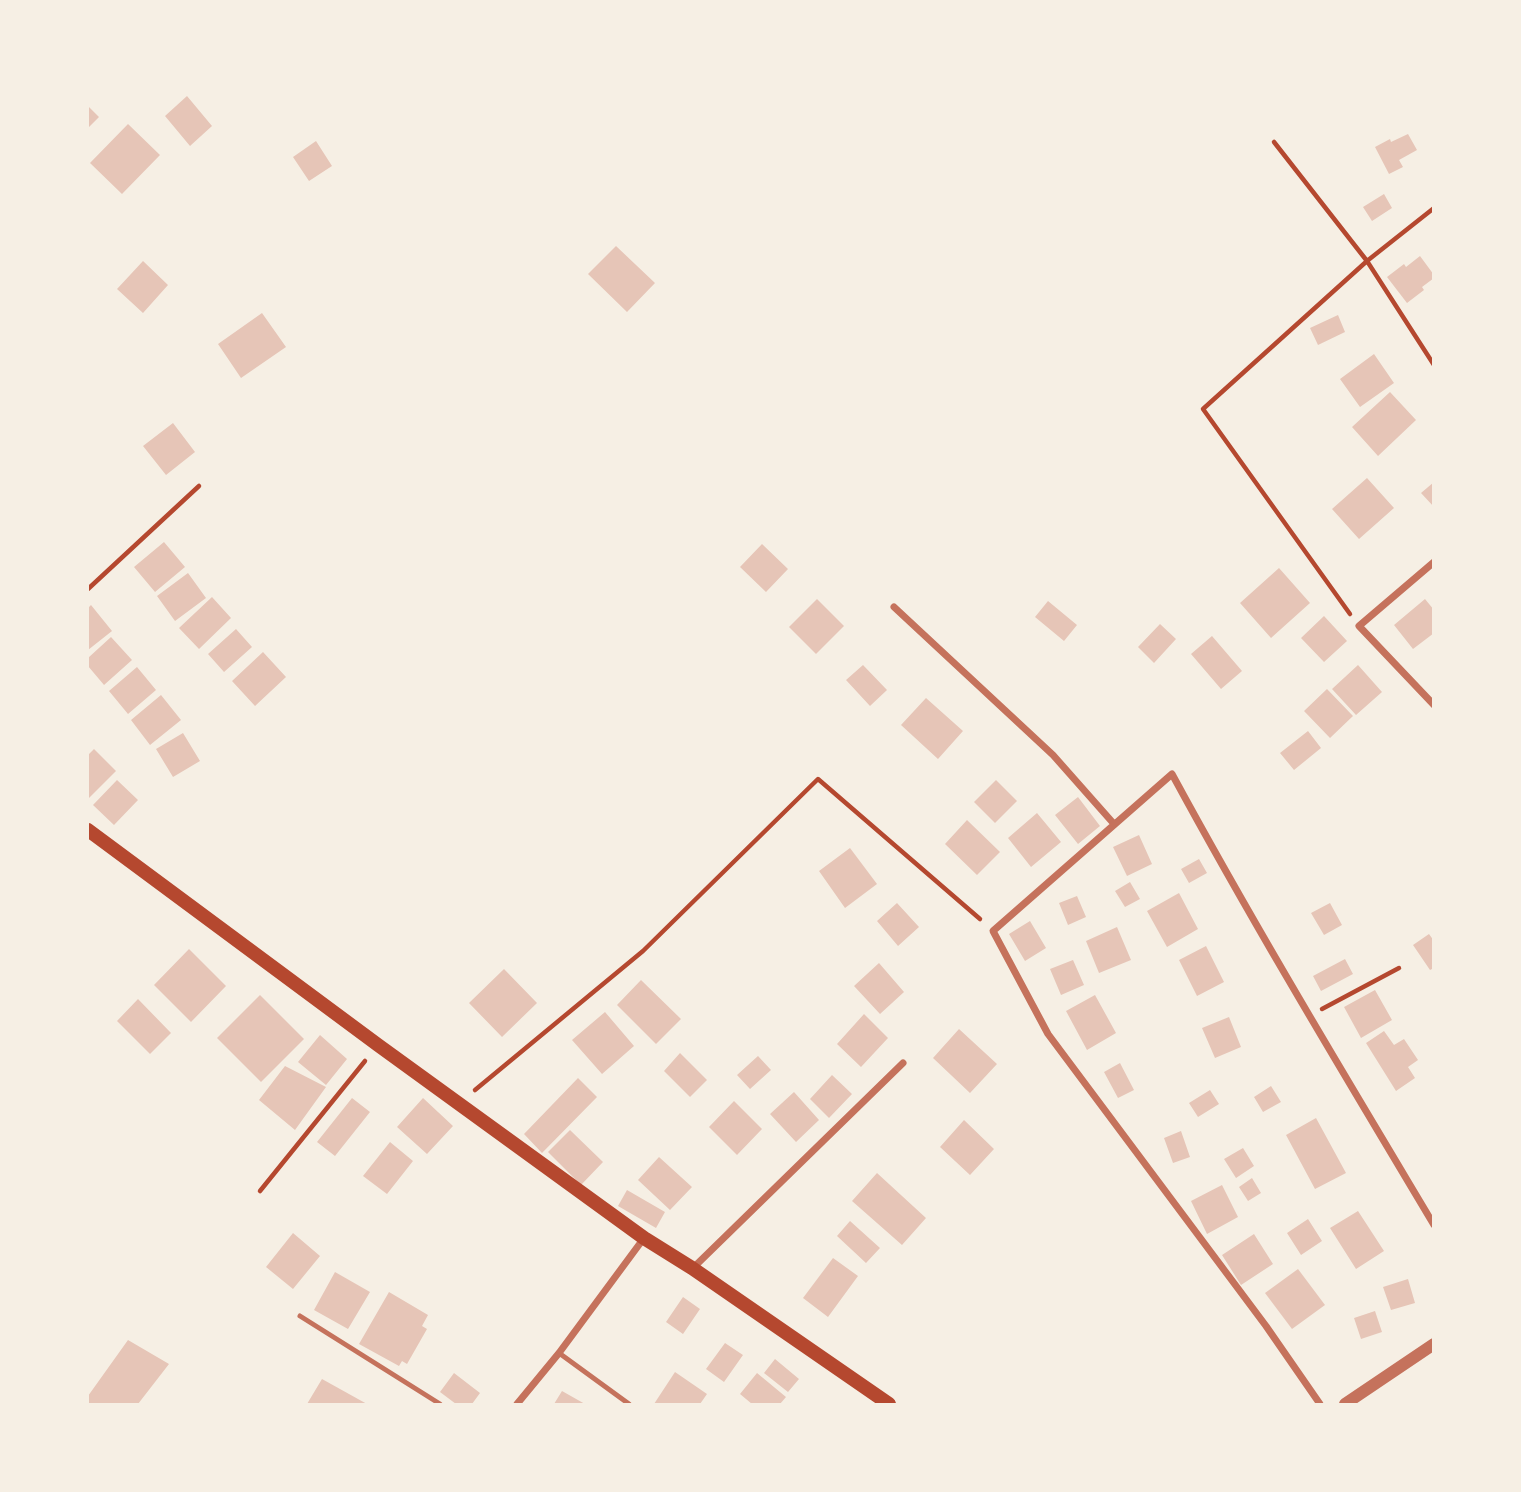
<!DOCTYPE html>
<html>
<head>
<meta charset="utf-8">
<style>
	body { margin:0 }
	#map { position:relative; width:1521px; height:1492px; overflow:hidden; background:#f6efe4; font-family:Overpass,sans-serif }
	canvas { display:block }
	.frame { position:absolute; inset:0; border:89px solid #f6efe4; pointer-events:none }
</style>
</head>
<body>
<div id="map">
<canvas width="1521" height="1492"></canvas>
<div class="frame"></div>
</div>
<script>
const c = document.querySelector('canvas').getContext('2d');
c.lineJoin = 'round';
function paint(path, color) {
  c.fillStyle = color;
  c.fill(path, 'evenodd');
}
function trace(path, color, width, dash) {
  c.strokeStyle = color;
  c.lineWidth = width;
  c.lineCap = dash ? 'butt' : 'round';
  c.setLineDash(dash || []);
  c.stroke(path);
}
paint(new Path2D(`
	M187 96 212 126 190 146 165 116Z
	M88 106 99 117 88 128Z
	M128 124 160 155 122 194 90 163Z
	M1408 134 1417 150 1399 160 1403 167 1389 174 1375 147 1390 139 1391 142Z
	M316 141 332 166 309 181 293 157Z
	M1384 194 1392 208 1372 221 1363 207Z
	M616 246 655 283 627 312 588 274Z
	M1420 256 1434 275V278L1422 287 1424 290 1407 303 1387 277 1404 264 1406 267Z
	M143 261 168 285 143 313 117 289Z
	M262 313 286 347 241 378 218 344Z
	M1338 315 1345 332 1318 345 1310 328Z
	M1374 354 1394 383 1360 407 1340 379Z
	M1390 392 1416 420 1378 456 1352 427Z
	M173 423 195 452 166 475 143 446Z
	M1367 478 1394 508 1359 539 1332 509Z
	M1434 482V507L1421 493Z
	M164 542 185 567 155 592 134 567Z
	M762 544 788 569 766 592 740 567Z
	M1279 568 1310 603 1271 638 1240 603Z
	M188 573 206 598 175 621 157 596Z
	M212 597 231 618 199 649 179 628Z
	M817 599 844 626 816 654 789 627Z
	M1425 599 1434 610V633L1413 649 1394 625Z
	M1048 601 1077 625 1064 641 1035 617Z
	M91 605 112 631 88 650V608Z
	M1324 616 1347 641 1324 662 1301 638Z
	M1160 624 1176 639 1154 663 1138 647Z
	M236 629 252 647 224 672 208 654Z
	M1212 636 1242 671 1221 689 1191 654Z
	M111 637 132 660 104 685 88 666V658Z
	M263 652 286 677 255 706 232 681Z
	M863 665 887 690 870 706 846 680Z
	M1358 665 1382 692 1356 715 1332 689Z
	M137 667 156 690 128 714 109 691Z
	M1327 689 1353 716 1330 738 1304 711Z
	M161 695 181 720 150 745 131 720Z
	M926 698 963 731 938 759 901 725Z
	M1308 731 1321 748 1294 770 1280 753Z
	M183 733 200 761 173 777 156 749Z
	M94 749 116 771 89 798 88 796V755Z
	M117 780 138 800 114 825 93 805Z
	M996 780 1017 801 995 823 974 802Z
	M1078 797 1100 826 1078 844 1055 815Z
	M1037 813 1061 842 1031 867 1008 838Z
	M967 820 1000 852 977 875 945 844Z
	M1139 835 1152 864 1127 876 1113 847Z
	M850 848 877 884 845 908 819 871Z
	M1199 859 1207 873 1189 883 1181 869Z
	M1130 882 1140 899 1125 907 1115 891Z
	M1179 893 1198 929 1167 947 1147 911Z
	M1077 896 1086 917 1068 925 1059 903Z
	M897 903 919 927 898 946 877 921Z
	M1330 903 1342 925 1324 935 1311 913Z
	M1030 921 1046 948 1025 961 1009 934Z
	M1117 927 1131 960 1099 973 1086 941Z
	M1429 934 1434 941V968L1430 970 1413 945Z
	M1206 946 1224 982 1197 996 1179 960Z
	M189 949 226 986 191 1022 154 985Z
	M1345 959 1353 974 1321 991 1313 976Z
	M1073 960 1084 985 1061 995 1050 969Z
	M879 963 904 992 880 1014 854 986Z
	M504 969 537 1003 502 1037 469 1003Z
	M641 980 681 1019 656 1044 617 1005Z
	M1375 990 1392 1020 1361 1038 1344 1007Z
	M260 995 304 1039 261 1082 217 1038Z
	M1095 995 1116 1033 1087 1050 1066 1011Z
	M138 999 171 1033 150 1054 117 1021Z
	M605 1012 634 1046 602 1074 572 1040Z
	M864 1014 888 1038 861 1067 837 1044Z
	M1229 1017 1241 1047 1215 1058 1202 1028Z
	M959 1029 997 1064 970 1093 933 1058Z
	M1384 1031 1394 1045 1404 1039 1418 1060 1408 1067 1415 1078 1396 1091 1366 1043Z
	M320 1035 347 1059 326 1085 298 1062Z
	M680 1053 707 1080 690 1097 664 1071Z
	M758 1056 771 1070 750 1089 737 1075Z
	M1120 1063 1134 1090 1118 1098 1104 1072Z
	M285 1066 326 1087 295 1130 259 1100Z
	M832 1075 852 1094 829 1118 810 1099Z
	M578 1078 597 1097 542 1153 524 1134Z
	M1271 1086 1281 1102 1263 1112 1254 1097Z
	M1210 1090 1219 1104 1198 1117 1189 1103Z
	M794 1092 819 1120 796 1142 770 1114Z
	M352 1098 370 1112 335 1156 317 1142Z
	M423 1098 453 1126 427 1154 397 1127Z
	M734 1101 762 1129 737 1155 709 1127Z
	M1316 1118 1346 1173 1315 1189 1286 1135Z
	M964 1120 994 1149 970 1175 940 1147Z
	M570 1130 603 1162 581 1185 548 1152Z
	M1181 1131 1190 1157 1173 1163 1164 1138Z
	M390 1142 413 1161 387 1194 363 1176Z
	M1243 1148 1254 1166 1236 1178 1224 1159Z
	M659 1157 692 1187 670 1210 638 1180Z
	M877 1173 926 1218 902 1245 852 1201Z
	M1252 1178 1261 1193 1248 1201 1239 1187Z
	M1222 1185 1238 1217 1207 1234 1191 1201Z
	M627 1190 665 1212 656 1228 618 1206Z
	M1358 1211 1384 1251 1356 1269 1330 1228Z
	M1308 1219 1322 1241 1301 1255 1287 1233Z
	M850 1221 880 1248 866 1263 837 1236Z
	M293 1233 320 1256 293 1289 266 1267Z
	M1254 1234 1273 1264 1241 1285 1222 1255Z
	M833 1258 858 1276 828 1317 803 1298Z
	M1298 1269 1325 1305 1292 1329 1265 1293Z
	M335 1272 370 1292 348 1329 314 1310Z
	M1408 1279 1415 1303 1391 1310 1383 1287Z
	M389 1292 428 1315 422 1326 427 1329 407 1364 402 1361 399 1366 359 1344Z
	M683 1297 700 1309 683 1334 666 1322Z
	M1375 1311 1382 1332 1361 1339 1354 1318Z
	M128 1340 169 1364 138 1404H88V1396Z
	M725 1343 743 1355 724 1382 706 1369Z
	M775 1359 799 1379 788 1392 764 1373Z
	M675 1372 707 1394 700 1404H654Z
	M454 1373 480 1393 472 1404H456L440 1392Z
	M757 1373 786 1397 780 1404H752L740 1394Z
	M322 1379 367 1404H307Z
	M562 1391 585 1404H554Z`), '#e6c5b7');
trace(new Path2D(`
	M1274 142 1367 261 1203 409 1350 614
	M1434 208 1367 261 1434 365
	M88 589 199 486
	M1322 1009 1399 968
	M475 1090 643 951 818 779 980 919
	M260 1191 365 1061`), '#b5482f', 4.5);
trace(new Path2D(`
	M300 1316 440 1404
	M559 1353 629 1404`), '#c5725c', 5);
trace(new Path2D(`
	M1434 562 1359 626 1434 705
	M894 607 1053 755 1114 824
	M693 1268 903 1063
	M517 1404 559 1353 644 1238
	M1320 1404 1266 1326 1048 1034 993 931 1172 774C1255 927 1345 1076 1434 1225`), '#c5725c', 7);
trace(new Path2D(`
	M1345 1404 1434 1344`), '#c5725c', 12);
trace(new Path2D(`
	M88 830 378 1045 644 1238 692 1268 889 1404`), '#b5482f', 14);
</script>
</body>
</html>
